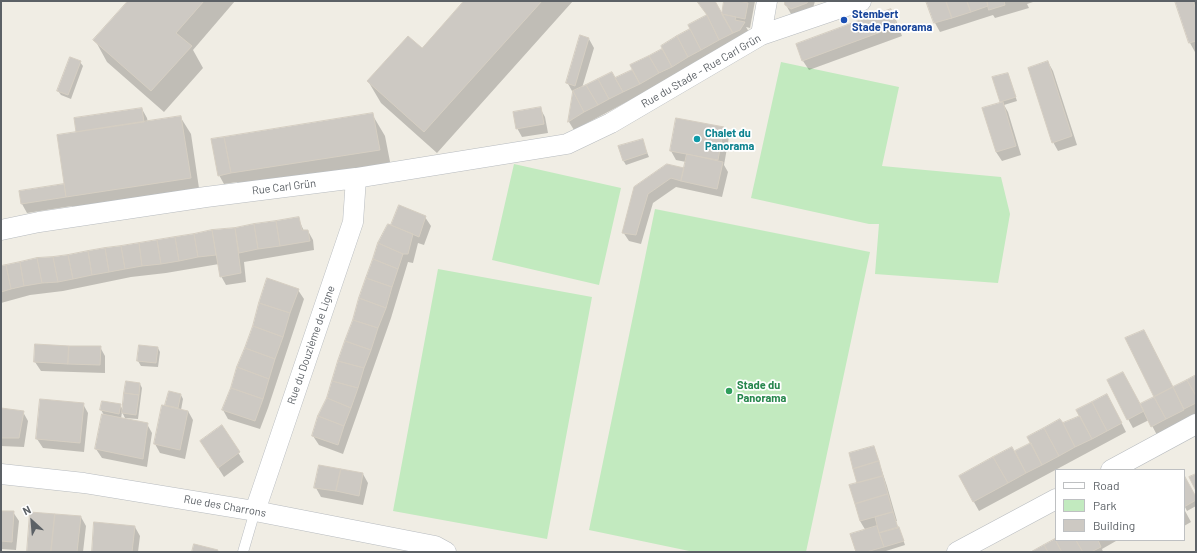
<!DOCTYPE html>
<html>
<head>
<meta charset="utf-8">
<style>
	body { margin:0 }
	#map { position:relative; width:1197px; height:553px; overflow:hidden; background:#f0ede4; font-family:Barlow,sans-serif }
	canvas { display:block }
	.frame { position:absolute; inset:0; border:2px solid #5c6166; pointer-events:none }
	.legend { position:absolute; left:1055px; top:469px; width:130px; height:72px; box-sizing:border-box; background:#fff; border:1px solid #bec0c2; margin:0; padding:5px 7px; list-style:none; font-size:12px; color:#5c6166 }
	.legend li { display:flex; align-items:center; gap:8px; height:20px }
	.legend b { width:20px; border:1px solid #bec0c2 }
	.north { position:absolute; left:12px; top:501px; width:40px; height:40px; -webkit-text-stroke:3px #fff; paint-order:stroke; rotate:334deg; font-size:11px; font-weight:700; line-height:16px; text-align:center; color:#5c6166 }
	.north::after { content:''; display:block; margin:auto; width:14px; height:18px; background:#5c6166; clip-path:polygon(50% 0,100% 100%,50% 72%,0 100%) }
</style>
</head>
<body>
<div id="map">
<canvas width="1197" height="553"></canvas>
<div class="frame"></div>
<ul class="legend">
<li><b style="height:5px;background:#fff"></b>Road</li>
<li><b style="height:11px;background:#c2eabf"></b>Park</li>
<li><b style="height:11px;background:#cdc9c3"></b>Building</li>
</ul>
<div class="north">N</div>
</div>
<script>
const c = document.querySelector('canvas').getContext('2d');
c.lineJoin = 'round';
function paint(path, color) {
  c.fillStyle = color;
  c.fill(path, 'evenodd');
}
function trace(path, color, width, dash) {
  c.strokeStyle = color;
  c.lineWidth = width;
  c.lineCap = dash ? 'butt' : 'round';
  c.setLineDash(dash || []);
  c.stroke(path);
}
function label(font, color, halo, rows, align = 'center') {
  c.font = font + ' Barlow,sans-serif';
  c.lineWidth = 3.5;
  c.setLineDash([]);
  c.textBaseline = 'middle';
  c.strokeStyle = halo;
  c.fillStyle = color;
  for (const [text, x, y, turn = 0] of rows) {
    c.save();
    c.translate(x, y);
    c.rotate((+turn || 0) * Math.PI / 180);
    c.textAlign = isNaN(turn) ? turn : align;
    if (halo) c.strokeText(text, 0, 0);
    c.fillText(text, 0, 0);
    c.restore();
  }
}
paint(new Path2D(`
	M781 62 899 87 882 166 1001 177 1010 214 998 283 875 274 879 224H869L751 198Z
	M514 164 621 188 599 285 492 260Z
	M655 209 870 252 806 552H694L589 530Z
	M438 269 592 297 547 539 393 511Z`), '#c2eabf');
paint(new Path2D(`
	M129 1H235L193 50 203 68 164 112 107 62 95 40Z
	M465 1H573L437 153 381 103 368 81 422 50Z
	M698 1H711L722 15 724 3 723 1H755L750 28 746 27 749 32 745 39 574 130 569 122 574 92 572 91 567 82 589 39 594 48 582 88 615 79 634 70 631 65 664 49 662 46 691 30 708 16Z
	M786 1H815L812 12 791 14 786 5Z
	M927 1H1036L1027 4 1029 8 995 18 993 15 940 32 935 23Z
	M1176 1H1195L1196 5V51L1195 52 1190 43Z
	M891 11 896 20 902 36 809 70 803 61 798 45Z
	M80 62 83 66 71 99 61 95 58 91Z
	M1048 62 1053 71 1077 145 1058 151 1053 142Z
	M1008 74 1017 101 1004 105 1008 112 1021 155 1002 161 996 152 1002 104 1001 101Z
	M540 108 545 117 548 133 522 137 517 128Z
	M142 109 147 118 148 123 181 118 191 134 200 195 76 213 72 206 27 213 22 204 20 192 63 185 66 189 77 133 75 119Z
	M372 114 385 136 392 172 244 195 237 182 224 184 219 175Z
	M724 128 729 137 724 165 728 172 722 197 676 187 653 203 641 244 629 241 623 232 635 187 685 169 686 162 676 160 671 151Z
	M642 140 649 157 626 165 623 160Z
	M400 206 425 217 431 226 424 245 418 243 413 263 408 262 391 318 343 454 319 445 313 436Z
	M298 218 304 231H308L313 240 314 250 244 262 246 282 226 285 221 276 219 264 166 273 131 277 63 291 30 295 1 303V267Z
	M298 290 304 299 268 408 260 429 228 419 223 410 254 327Z
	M36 345 100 347 105 356V373L41 371 35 362Z
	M140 346 158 348 160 352 158 367 141 366 138 361Z
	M1196 376V414L1157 435 1149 420 1133 428 1128 419 1140 405Z
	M140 384 142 388 138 419 125 418 122 412 121 419 147 424 152 433 147 467 102 458 96 449 104 415 101 410 102 402 120 405 123 410Z
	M169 392 181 395 183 399 181 410 188 411 193 420 185 459 160 453 155 444 167 407 166 405Z
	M83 404 88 413 84 452 43 448 37 439Z
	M1112 404 1126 432 979 511 960 477 1015 453 1032 444 1063 425Z
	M1 409 23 412 28 421 24 447 1 446Z
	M222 427 244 462 224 477 201 441Z
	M874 447 887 486 897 521H896L898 529 901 533 905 545 886 551 887 552H857L866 531 860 521 859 484Z
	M363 474 368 483 363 505 321 497 316 488Z
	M1184 477 1196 499V506L1187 511 1184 505Z
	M1184 509 1191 522 1184 526Z
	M1 512H13L19 521 16 550 1 549Z
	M81 517 86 526 83 552H28Z
	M135 527 140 536 138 552H93Z
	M1056 540H1116V541L1102 549 1103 552H1033Z`), '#0003');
const building = new Path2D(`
	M128 1H204L176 33 192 46 151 91 93 40Z
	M464 1H542L424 132 367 81 408 36 422 48Z
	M697 1H715L733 33 719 40 707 15Z
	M724 1H739L748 3 745 19 722 14V12Z
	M785 1H808L807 3 791 9 785 5Z
	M926 1H946L952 18 934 23Z
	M946 1H967L971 12 952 18Z
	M967 1H987L988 6 971 12Z
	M987 1H1004L1005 5 989 10Z
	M1175 1H1193L1196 10V41L1189 43Z
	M891 9 897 26 802 61 796 44Z
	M722 14 736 17 735 20 745 22 740 30 733 33Z
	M707 15 719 40 701 50 688 25Z
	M690 29 701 50 688 57 677 36Z
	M580 35 589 38 575 86 566 83Z
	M677 36 688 57 672 67 661 46Z
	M662 49 672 67 659 73 649 56Z
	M649 56 659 73 640 84 630 65Z
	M70 57 81 61 68 95 57 91Z
	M1048 61 1072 136 1052 143 1028 68Z
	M632 70 640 84 623 92 615 78Z
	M612 72 623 92 609 99 598 79Z
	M1008 73 1016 97 1000 102 992 77Z
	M598 79 609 99 598 105 586 85Z
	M586 85 598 105 584 112 573 91Z
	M573 91 584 112 568 122Z
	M1003 102 1016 146 996 152 982 108Z
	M541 107 544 124 516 129 513 112Z
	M142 108 144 122 76 132 74 118Z
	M373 113 380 150 231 173 224 137Z
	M181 116 191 178 66 197 57 135Z
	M676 118 724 127 718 160 670 151Z
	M224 137 231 173 218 176 211 139Z
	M643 139 647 153 623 161 618 146Z
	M687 154 723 162 717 189 681 181Z
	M667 164 684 168 681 181 671 178 648 194 636 235 622 233 634 187Z
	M64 184 66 197 21 204 19 191Z
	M399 205 426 216 419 237 391 225Z
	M299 217 302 230H308L310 241 280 246 276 221Z
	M276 221 280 246 258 249 254 224Z
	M254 224 258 249 239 253 235 228Z
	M388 224 413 234 408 254H403L378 243Z
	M235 228 241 273 220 277 212 230Z
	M212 230 216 255 198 257 194 234Z
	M194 234 198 257 179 261 175 237Z
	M175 237 179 261 161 264 157 240Z
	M157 240 161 264 142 266 139 243Z
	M139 243 142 266 125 269 121 246Z
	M378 243 403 254 398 269 373 259Z
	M121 246 125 269 109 272 105 248Z
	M105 248 109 272 92 275 88 251Z
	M88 251 92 275 73 279 68 255Z
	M68 255 73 279 58 282 53 257Z
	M53 257 58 282 42 283 37 258Z
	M37 258 42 283 24 286 20 262Z
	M373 259 398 269 392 287 366 278Z
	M20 262 24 286 11 289 6 265Z
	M6 265 11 289 1 292V266Z
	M267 278 299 289 290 313 259 303Z
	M366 278 392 287 386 308 359 298Z
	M359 298 386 308 378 328 353 320Z
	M259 303 290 313 283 337 253 326Z
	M353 320 378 328 371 350 345 341Z
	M253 326 283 337 275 359 245 348Z
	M1144 330 1173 387 1154 397 1125 338Z
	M345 341 371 350 364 368 338 361Z
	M35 344 69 346 68 364 34 362Z
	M139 345 158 347 156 363 137 361Z
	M69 346H101L100 365 68 364Z
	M245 348 275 359 269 379 237 367Z
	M338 361 364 368 358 388 332 381Z
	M237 367 269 379 263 399 231 388Z
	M1123 372 1144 411 1127 420 1107 380Z
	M1196 375V396L1187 380Z
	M1187 380 1196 396V403L1184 409 1173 387Z
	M126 381 140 383 139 395 124 393Z
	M332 381 358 388 351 408 327 398Z
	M1173 387 1184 410 1166 419 1154 397Z
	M231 388 263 399 255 421 222 410Z
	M169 391 181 394 178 408 165 405Z
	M124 393 139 395 136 415 122 413Z
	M1107 394 1122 423 1107 431 1092 402Z
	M1154 397 1166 419 1151 427 1140 404Z
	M327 398 351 408 344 426 318 416Z
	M40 399 84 403 80 443 36 439Z
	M102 401 121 404 119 414 100 410Z
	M1092 402 1107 431 1092 439 1076 410Z
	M162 405 188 411 180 450 154 444Z
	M1 408 24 411 19 438H1Z
	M102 414 148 423 143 459 95 449Z
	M318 416 344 426 338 445 312 436Z
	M1080 416 1092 439 1075 447 1063 423Z
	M1060 419 1063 423 1075 447 1059 456 1044 428Z
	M222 425 240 452 218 468 200 441Z
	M1044 428 1059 456 1042 465 1027 437Z
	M1031 443 1042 465 1026 473 1015 451Z
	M874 446 879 461 853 469 849 453Z
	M1012 447 1026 473 1008 483 993 457Z
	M993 457 1008 483 973 502 959 476Z
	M879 461 883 476 857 483 853 469Z
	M319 465 341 469 336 491 314 488Z
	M341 469 363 473 359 496 336 491Z
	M1196 474V491L1189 477Z
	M1184 475 1196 497V500L1184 507Z
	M883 476 888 494 855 504 849 485Z
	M888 494 893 512 860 521 855 504Z
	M1 511H14L12 542 1 541Z
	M30 512 55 514 51 552H27Z
	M893 512 898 528 879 533 875 517Z
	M55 514 81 516 77 552H51Z
	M94 522 135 526 132 552H92Z
	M877 526 884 547 866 552H856L850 534Z
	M899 527 904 541 884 547 879 533Z
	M1055 539 1062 552H1048L1044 545Z
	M1055 539 1076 540 1083 552H1062Z
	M1076 540H1098L1101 547 1091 552H1083Z
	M194 544 218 550 217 552H192Z
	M1044 545 1048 552H1031Z`);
paint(building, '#cdc9c3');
trace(building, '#d5cec2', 1);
const service = new Path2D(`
	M243 552 255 511`);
const minor = new Path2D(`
	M761 35 767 1
	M1 230 39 222 206 197 356 178 567 144 611 123 761 35 861 1
	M1111 470 1196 424
	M1 474 84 483 255 511 435 546 446 552
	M255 511 353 222 356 178
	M957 552 1056 499`);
trace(service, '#b7bbbf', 11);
trace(minor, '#b7bbbf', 21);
trace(service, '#fff', 10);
trace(minor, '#fff', 20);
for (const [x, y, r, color] of [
	[844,20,4,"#1a4fb4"],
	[697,139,4,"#0f9aa8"],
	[729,391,4,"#2e9e5b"]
]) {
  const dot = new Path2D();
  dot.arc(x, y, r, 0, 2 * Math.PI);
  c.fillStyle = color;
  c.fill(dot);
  trace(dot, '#fff', 1.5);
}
label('bold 11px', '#164399', '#fff', [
	["Stembert",852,14],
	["Stade Panorama",852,27]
], 'left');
label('11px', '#5c6166', '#fff', [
	["Rue du Stade - Rue Carl Grün",701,71,-30],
	["Rue Carl Grün",284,187,-7],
	["Rue du Douzième de Ligne",311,345,-71],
	["Rue des Charrons",225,506,10]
]);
label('bold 11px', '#0d838f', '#fff', [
	["Chalet du",705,133],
	["Panorama",705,146]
], 'left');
label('bold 11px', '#27864d', '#fff', [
	["Stade du",737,385],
	["Panorama",737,398]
], 'left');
</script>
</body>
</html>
